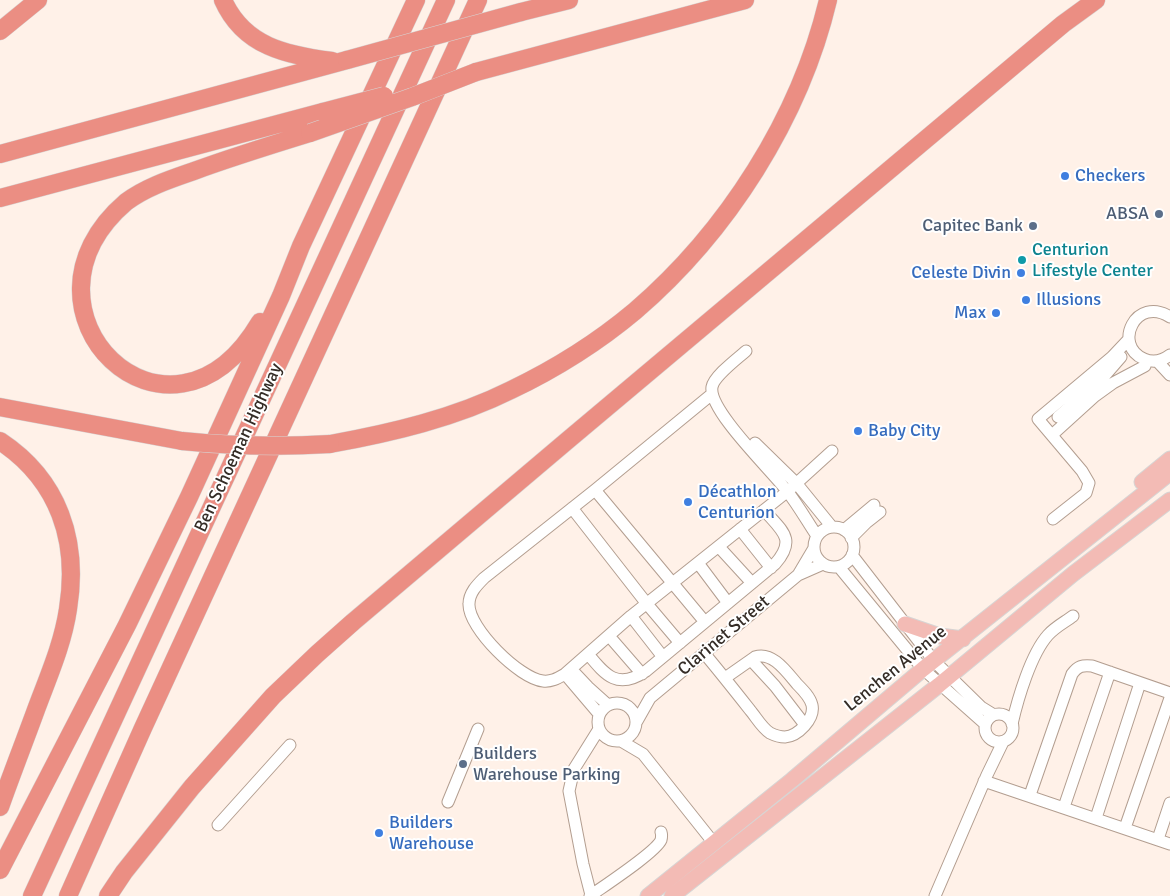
<!DOCTYPE html>
<html>
<head>
<meta charset="utf-8">
<style>
	body { margin:0 }
	canvas { display:block; background:#fff1e8 }
</style>
</head>
<body>
<canvas width="1170" height="896"></canvas>
<script>
const c = document.querySelector('canvas').getContext('2d');
c.lineJoin = 'round';
function trace(path, color, width, dash) {
  c.strokeStyle = color;
  c.lineWidth = width;
  c.lineCap = dash ? 'butt' : 'round';
  c.setLineDash(dash || []);
  c.stroke(path);
}
function label(font, color, halo, rows, align = 'center') {
  c.font = font + ' Signika,sans-serif';
  c.lineWidth = 4;
  c.setLineDash([]);
  c.textBaseline = 'middle';
  c.strokeStyle = halo;
  c.fillStyle = color;
  for (const [text, x, y, turn = 0] of rows) {
    c.save();
    c.translate(x, y);
    c.rotate((+turn || 0) * Math.PI / 180);
    c.textAlign = isNaN(turn) ? turn : align;
    if (halo) c.strokeText(text, 0, 0);
    c.fillText(text, 0, 0);
    c.restore();
  }
}
const minor = new Path2D(`
	M1170 317C1136 295 1112 345 1144 359 1153 363 1162 361 1170 355
	M746 351C737 359 714 376 712 387 708 410 772 471 787 491 798 505 807 521 817 536
	M1157 361 1170 375
	M712 394 595 490 484 578C477 585 469 593 469 604 468 628 520 679 543 681 552 682 558 678 565 674L631 616 788 491 832 451
	M1058 417 1101 380 1121 357
	M1052 435 1095 396 1113 383 1145 366
	M755 443 797 484 832 527
	M595 490 705 622
	M572 508 647 604 680 643
	M1053 519 1086 493 1089 483 1082 471 1038 419 1112 357 1129 339
	M814 547a20 20 0 1 1 40 0a20 20 0 1 1-40 0Z
	M740 529 771 568
	M844 530 874 505
	M851 538 866 523 880 512
	M719 547 752 583
	M852 555 934 661 981 707 994 715
	M698 563 728 603
	M839 567 923 669 985 724
	M798 575 814 548
	M631 616 663 657
	M609 636 642 674
	M704 653C720 672 735 691 750 710 756 717 762 728 770 733 774 735 780 737 785 737 798 736 815 719 812 705 810 697 803 690 797 684 786 671 772 651 755 657L725 678
	M588 654C606 676 618 690 646 671L775 564C797 539 782 531 764 510
	M751 660 775 686 805 725
	M571 669 588 687 608 705
	M565 674 599 714
	M598 722a19 19 0 1 1 38 0a19 19 0 1 1-38 0Z
	M985 728a14 14 0 1 1 28 0a14 14 0 1 1-28 0Z
	M637 721 650 698 798 575 823 564
	M1012 724C1018 698 1031 654 1048 635 1055 627 1065 622 1073 616
	M621 741 643 754 713 842
	M984 781 1170 844
	M1030 795 1072 674C1078 666 1082 665 1092 666L1170 693
	M448 802 478 729
	M1064 807 1110 672
	M1096 818 1140 683
	M218 825 290 745
	M1125 828 1170 698
	M1158 839 1170 803
	M591 895 583 864 569 791 574 769 599 729
	M590 896C604 886 656 852 661 840 662 836 662 835 661 832
	M935 896 987 775 1003 742`);
const major = new Path2D(`
	M1142 482 1170 459
	M905 624 940 636 963 639
	M648 896 792 780 923 669 1170 473
	M672 896 939 685 1073 574 1170 500`);
const highway = new Path2D(`
	M223 0C244 47 287 55 332 61
	M521 12 569 0
	M0 31 38 0
	M476 72 745 0
	M0 154 347 60
	M0 198 323 112
	M260 322C169 476 0 310 126 202 146 187 171 179 194 171 232 157 271 145 310 133
	M0 407 182 441
	M0 441C59 480 79 541 68 609 63 643 49 675 37 707 25 740 12 773 0 807
	M330 444C391 433 455 418 511 390 555 369 598 342 635 311 727 232 800 118 828 0
	M0 870 127 625 189 497 281 296 301 246 416 0
	M32 896 446 0
	M68 896 143 728 478 0
	M108 896 124 872 192 787 273 696 317 654 353 622 568 440 1063 24 1096 0`);
trace(minor, '#b39e90', 13);
trace(major, '#d7d5d4', 17);
trace(highway, '#d7d5d4', 19);
trace(minor, '#fff', 11);
trace(major, '#f3bbb5', 15);
trace(highway, '#eb8e83', 18);
const highwayBridge = new Path2D(`
	M347 60 521 12
	M323 112 384 96
	M310 133 412 97 476 72
	M182 441C231 446 280 447 330 444`);
trace(highwayBridge, '#d7d5d4', 19, []);
trace(highwayBridge, '#eb8e83', 18);
for (const [x, y, r, color] of [
	[1065,176,5,"#3f7fe0"],
	[1159,214,5,"#5c6f8a"],
	[1033,226,5,"#5c6f8a"],
	[1022,260,5,"#0f9aa8"],
	[1021,273,5,"#3f7fe0"],
	[1026,300,5,"#3f7fe0"],
	[996,313,5,"#3f7fe0"],
	[858,431,5,"#3f7fe0"],
	[688,502,5,"#3f7fe0"],
	[463,764,5,"#5c6f8a"],
	[379,833,5,"#3f7fe0"]
]) {
  const dot = new Path2D();
  dot.arc(x, y, r, 0, 2 * Math.PI);
  c.fillStyle = color;
  c.fill(dot);
  trace(dot, '#fff', 2);
}
label('18px', '#366cbe', '#fff', [
	["Checkers",1075,176],
	["Celeste Divin",1011,273,"right"],
	["Illusions",1036,300],
	["Max",986,313,"right"],
	["Baby City",868,431],
	["Décathlon",698,492],
	["Centurion",698,513],
	["Builders",389,823],
	["Warehouse",389,844]
], 'left');
label('18px', '#4e5e75', '#fff', [
	["ABSA",1149,214],
	["Capitec Bank",1023,226],
	["Builders",473,754,"left"],
	["Warehouse Parking",473,775,"left"]
], 'right');
label('18px', '#0d838f', '#fff', [
	["Centurion",1032,250],
	["Lifestyle Center",1032,271]
], 'left');
label('18px', '#352d27', '#fff', [
	["Ben Schoeman Highway",239,448,-65],
	["Clarinet Street",724,636,-40],
	["Lenchen Avenue",896,669,-39]
]);
</script>
</body>
</html>
